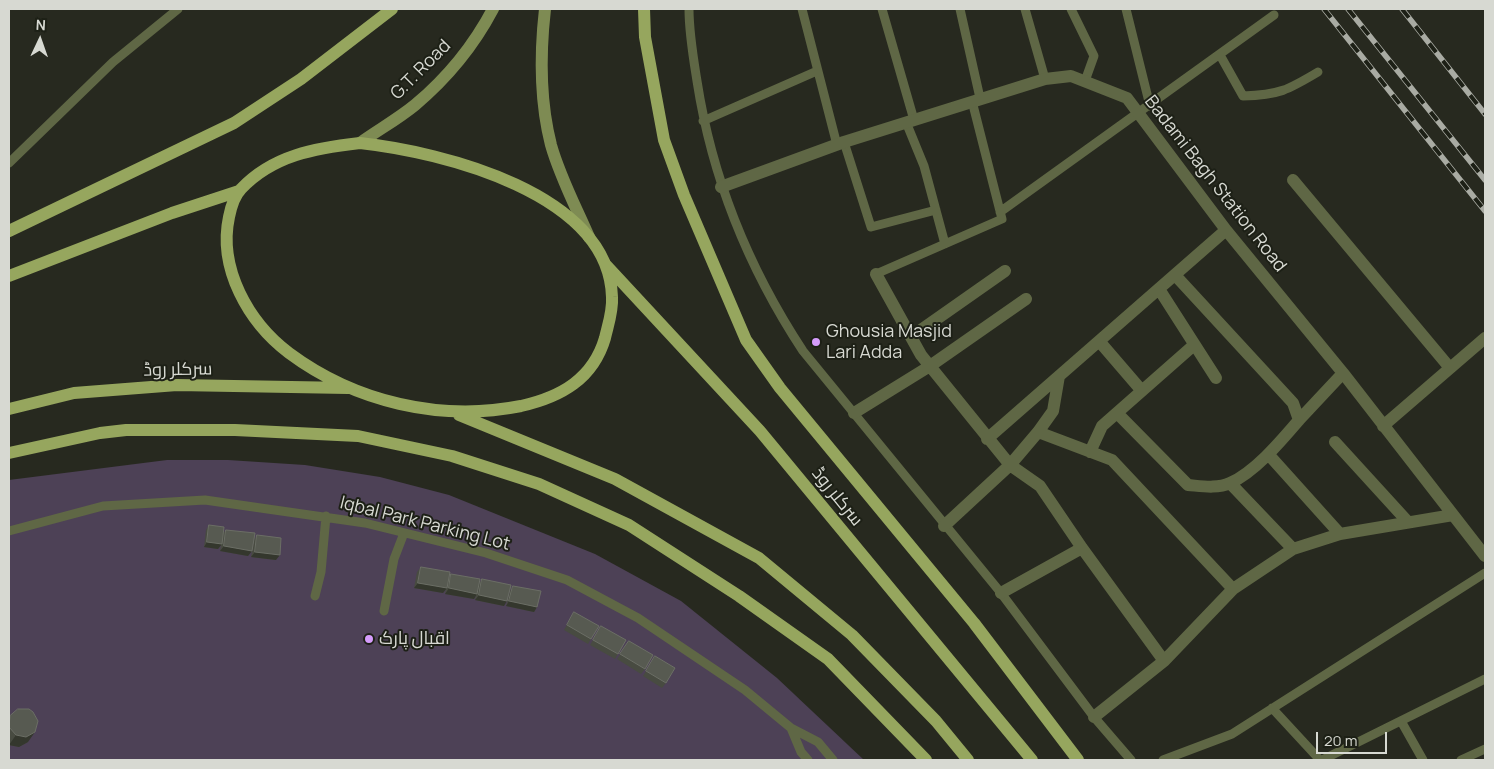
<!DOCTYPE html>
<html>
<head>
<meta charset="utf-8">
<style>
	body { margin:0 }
	#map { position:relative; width:1494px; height:769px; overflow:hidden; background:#27291f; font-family:Manrope,sans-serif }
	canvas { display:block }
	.frame { position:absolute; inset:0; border:10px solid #d7d9d2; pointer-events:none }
	.north { position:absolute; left:15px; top:15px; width:50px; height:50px; -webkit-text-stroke:4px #1d2016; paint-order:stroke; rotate:3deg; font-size:14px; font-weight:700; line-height:20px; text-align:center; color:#d7d9d2 }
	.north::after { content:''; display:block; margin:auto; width:18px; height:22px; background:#d7d9d2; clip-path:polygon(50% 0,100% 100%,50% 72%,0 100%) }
	.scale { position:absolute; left:1316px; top:732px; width:71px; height:22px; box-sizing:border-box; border:2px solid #d7d9d2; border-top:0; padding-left:6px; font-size:15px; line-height:18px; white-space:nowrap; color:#d7d9d2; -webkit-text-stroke:4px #1d2016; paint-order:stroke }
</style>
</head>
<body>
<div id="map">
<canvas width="1494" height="769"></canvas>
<div class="frame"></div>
<div class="north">N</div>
<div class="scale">20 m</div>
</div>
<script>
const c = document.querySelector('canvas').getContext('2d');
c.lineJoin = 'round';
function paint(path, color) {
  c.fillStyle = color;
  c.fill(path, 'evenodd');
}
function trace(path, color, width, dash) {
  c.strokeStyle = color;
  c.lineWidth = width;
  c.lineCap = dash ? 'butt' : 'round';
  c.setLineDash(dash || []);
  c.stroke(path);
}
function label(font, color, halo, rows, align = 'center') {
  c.font = font + ' Manrope,Cairo,sans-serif';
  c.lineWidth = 4;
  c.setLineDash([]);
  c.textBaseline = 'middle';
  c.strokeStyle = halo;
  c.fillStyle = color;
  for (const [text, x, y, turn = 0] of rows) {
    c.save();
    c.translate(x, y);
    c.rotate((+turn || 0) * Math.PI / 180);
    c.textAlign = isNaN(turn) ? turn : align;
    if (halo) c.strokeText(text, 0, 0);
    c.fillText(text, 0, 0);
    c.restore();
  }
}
paint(new Path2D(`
	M167 460H228L305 465 380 477 449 495 595 554 681 601 777 678 864 760H9V480Z`), '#4d4156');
trace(new Path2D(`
	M689 9C689 33 693 56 697 81 712 178 749 269 803 351L1001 593 1094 717 1131 760
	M802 9 837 145
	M882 9 914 120
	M960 9 980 98
	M1025 9 1045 79
	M1071 9 1094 56 1085 81
	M1126 9 1150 106
	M1220 55 1243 96C1279 95 1288 90 1318 72
	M703 121 817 71
	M906 122 924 166 945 244
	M844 142 871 227 936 210
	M9 163 113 62 178 9
	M1000 212 1274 15
	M876 274 1002 219 972 101
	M9 531 103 506 205 500 365 523 486 553 567 580 638 618 745 690 791 728 818 742 833 760
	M315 596 321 572 326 516
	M384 611 394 559 404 533
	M1272 708 1320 760
	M1401 721 1423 760
	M791 728 801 752 808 760
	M1163 760 1232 734 1485 573
	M1322 760 1485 679
	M1461 760 1485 749`), '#5f6745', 9);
trace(new Path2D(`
	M1293 180 1450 368
	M721 187 844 142 1045 79 1071 76 1127 98 1226 230 1343 373 1485 556
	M876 274 921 355 1010 465 1040 486 1082 548 1164 661
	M1159 289 1216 378
	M911 337 1005 271
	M1099 341 1142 391
	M854 413 930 366 1026 299
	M1117 413 1188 485C1201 486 1217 489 1230 483 1255 472 1281 441 1299 420L1293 403 1175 275
	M1299 420 1343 373
	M1383 426 1485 338
	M1038 432 1112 460 1233 589
	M987 439 1226 230
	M1335 442 1408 522
	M1090 452 1102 426 1194 345
	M1269 455 1340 534 1453 515
	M1230 483 1293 549
	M944 526 1010 465 1038 432 1053 411 1059 376
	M1001 593 1082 548
	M1094 717 1164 661 1233 589 1293 549 1340 534`), '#5f6745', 12);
trace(new Path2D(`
	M545 9C540 53 540 102 551 145 560 177 576 207 589 237
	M360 143C378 130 398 119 415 105 446 79 474 45 493 9`), '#7e8b53', 12);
trace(new Path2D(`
	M644 9 645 37 664 140 684 195 746 340 780 388 974 623 1078 760
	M360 143C442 152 609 193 612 297 613 311 608 325 605 338 593 379 561 397 521 406 440 422 355 402 289 353 248 322 218 268 229 217 231 207 234 196 241 189 273 155 316 148 360 143Z
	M9 231 234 123 301 79 392 9
	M606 265 760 431 1032 760
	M9 276 172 213 239 191
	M9 409 74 393 177 385 348 388
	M459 415 615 479 759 558 852 635 936 721 968 760
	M9 453 100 433 126 430H235L358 436 452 456 539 484 629 525 739 596 828 659 926 760`), '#96a65e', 12);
const rail = new Path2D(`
	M1324 9 1485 211
	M1348 9 1485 180
	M1402 9 1485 114`);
trace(rail, '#a9aba3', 5.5);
trace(rail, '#1d2016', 4, [11]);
paint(new Path2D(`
	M209 525 223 533 226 530 252 551 248 556 220 551 221 545 218 549 204 547 206 530Z
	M257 535 276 560 251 557 254 540Z
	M421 567 449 578 451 574 479 584 482 579 504 606 475 600 476 595 474 599 445 594 446 589 443 593 414 588 417 572Z
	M513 586 537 607 534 612 506 606 510 591Z
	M574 612 591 639 588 644 564 630Z
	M601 626 618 654 615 659 590 645Z
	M629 641 645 669 641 674 617 659Z
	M655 656 666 683 662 688 643 676Z
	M10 716 28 742 19 747 9 745V719Z`), '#484b41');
paint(new Path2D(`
	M207 542 222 544 218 549 204 547Z
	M224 546 252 551 248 556 220 551Z
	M255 552 280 555 276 560 251 557Z
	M418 583 447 588 443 593 414 588Z
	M449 588 477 594 474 599 445 594Z
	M479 595 507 601 504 606 475 600Z
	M509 601 537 607 534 612 506 606Z
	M35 732 28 742 19 747 9 745 16 735Z`), '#34372d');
const building = new Path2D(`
	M209 525 224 527 222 544 207 542Z
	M226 530 255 533 252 551 224 546Z
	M257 535 281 538 280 555 255 552Z
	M421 567 450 572 447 588 418 583Z
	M451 574 480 579 477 594 449 588Z
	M482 579 511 585 507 601 479 595Z
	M513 586 541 591 537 607 509 601Z
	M574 612 599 626 591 639 567 625Z
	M601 626 626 640 618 654 593 640Z
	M629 641 653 655 645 669 620 654Z
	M655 656 675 668 666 683 646 671Z
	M18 709H29L33 712 38 721 35 732 26 737 16 735 9 727 10 716Z`);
paint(building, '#575a51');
trace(building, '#6b6e65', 1);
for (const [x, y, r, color] of [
	[816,342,5,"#d59cfb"],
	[369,639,5,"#d59cfb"]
]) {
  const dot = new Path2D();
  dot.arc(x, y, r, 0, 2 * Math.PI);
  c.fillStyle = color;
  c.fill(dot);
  trace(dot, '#1d2016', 2);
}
label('18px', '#d7d9d2', '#1d2016', [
	["G.T. Road",421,70,-45],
	["Badami Bagh Station Road",1215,184,52],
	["سرکلر روڈ",178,370,-1],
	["سرکلر روڈ",837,497,51],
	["Iqbal Park Parking Lot",425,524,14]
]);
label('18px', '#d7d9d2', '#1d2016', [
	["Ghousia Masjid",826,332],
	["Lari Adda",826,353],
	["اقبال پارک",379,639]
], 'left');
</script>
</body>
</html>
